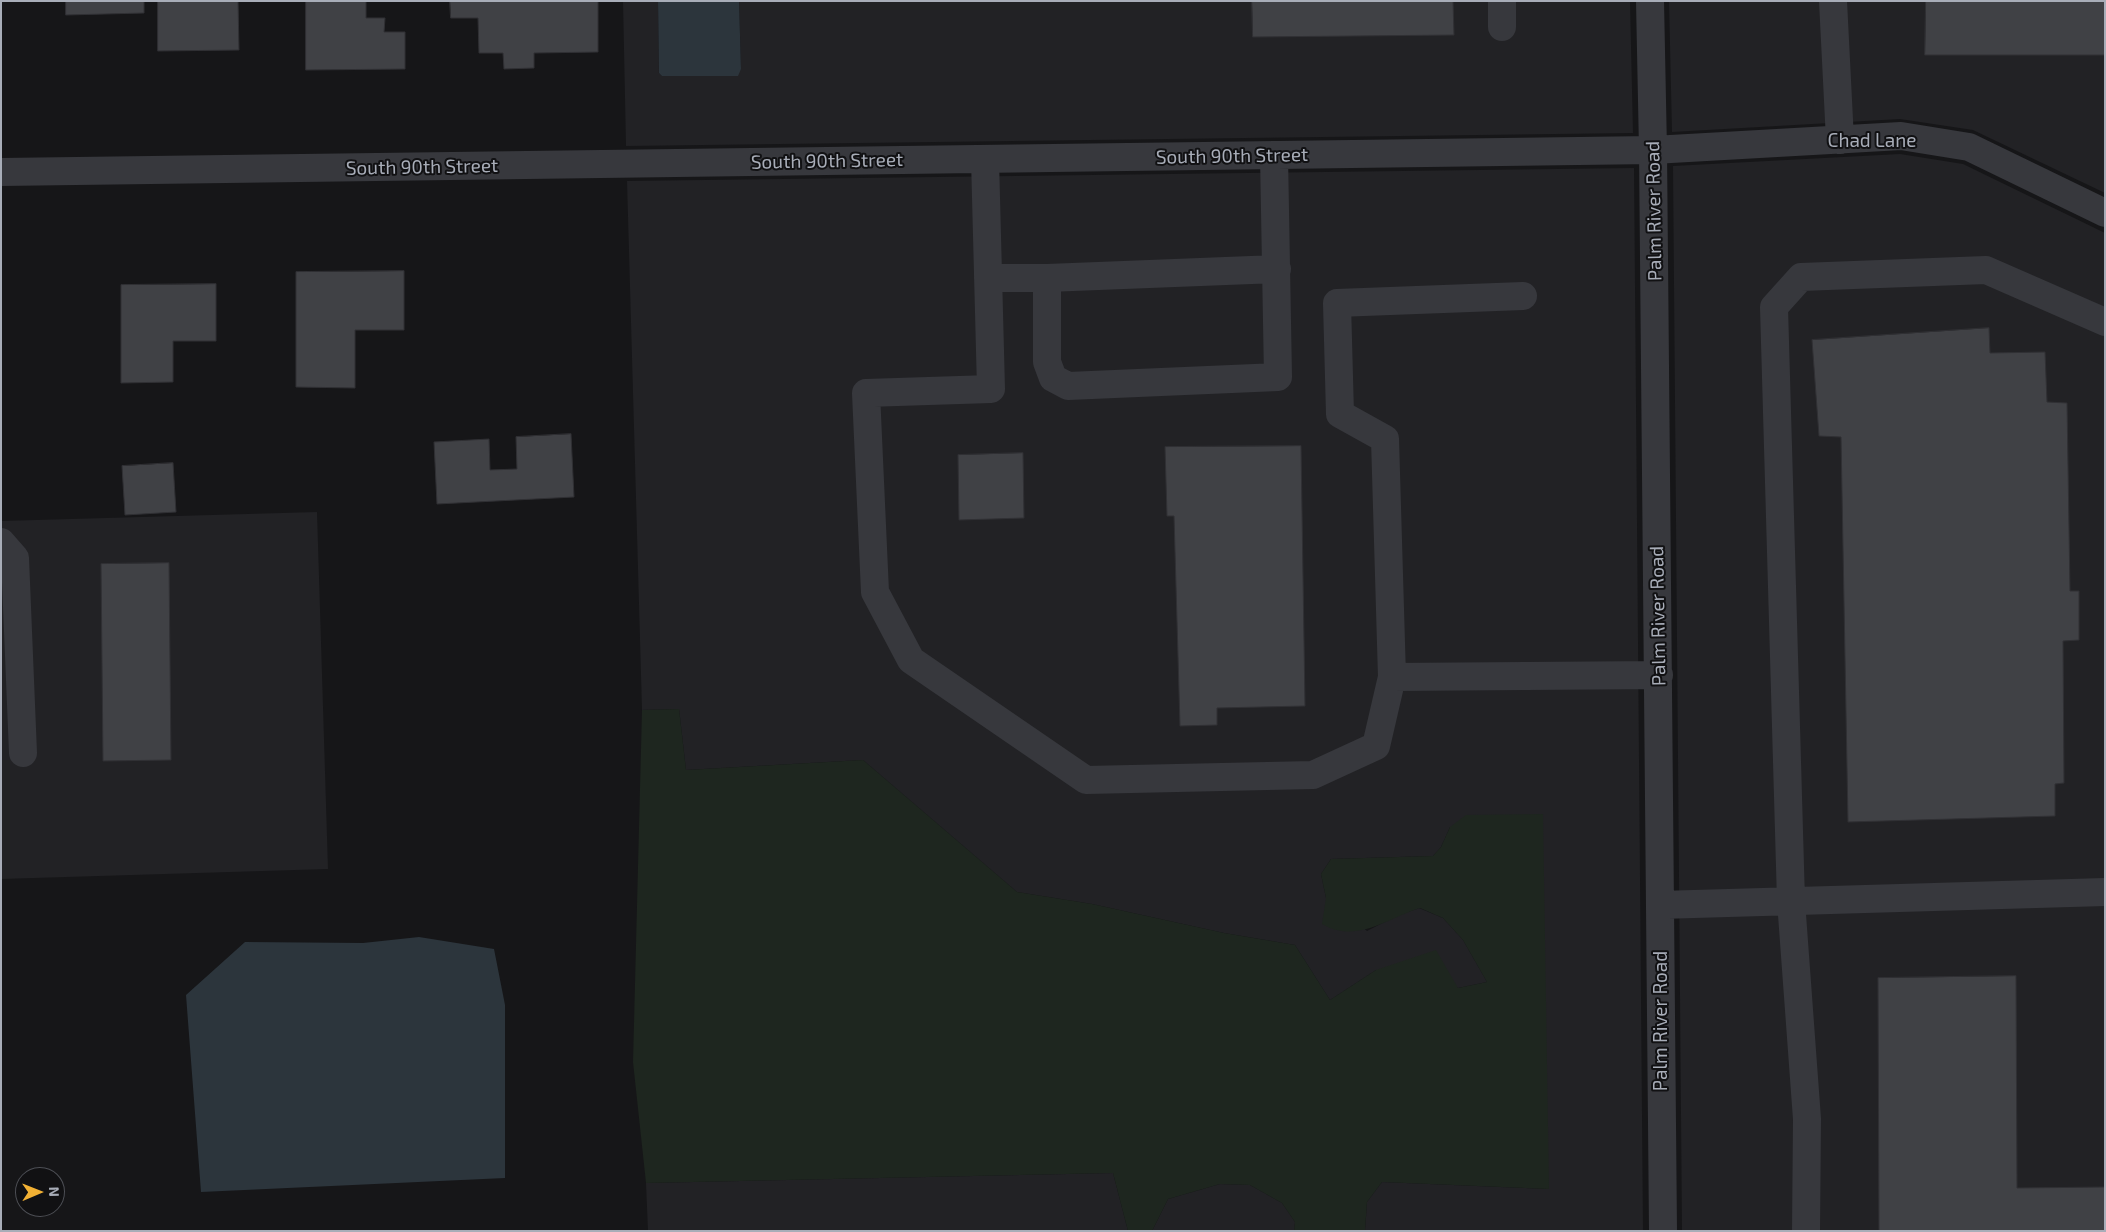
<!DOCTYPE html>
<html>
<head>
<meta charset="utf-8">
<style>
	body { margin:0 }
	#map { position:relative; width:2106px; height:1232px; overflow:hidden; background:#161618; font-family:"Exo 2",sans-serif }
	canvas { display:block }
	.frame { position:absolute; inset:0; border:2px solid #a8adb8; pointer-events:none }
	.north { position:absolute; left:15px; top:1167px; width:50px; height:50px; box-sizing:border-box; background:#111113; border:1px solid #4d4f55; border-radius:50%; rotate:89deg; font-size:14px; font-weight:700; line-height:20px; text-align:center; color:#a8adb8 }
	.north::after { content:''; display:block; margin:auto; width:18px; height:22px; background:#f2b134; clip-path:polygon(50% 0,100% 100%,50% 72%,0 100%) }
</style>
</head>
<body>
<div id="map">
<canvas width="2106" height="1232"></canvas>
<div class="frame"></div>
<div class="north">N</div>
</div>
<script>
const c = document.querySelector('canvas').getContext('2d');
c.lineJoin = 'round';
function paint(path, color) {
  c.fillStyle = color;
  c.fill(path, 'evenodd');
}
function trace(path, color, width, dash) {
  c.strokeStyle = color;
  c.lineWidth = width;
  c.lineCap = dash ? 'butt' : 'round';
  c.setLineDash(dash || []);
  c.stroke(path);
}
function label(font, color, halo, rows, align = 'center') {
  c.font = font + ' "Exo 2",sans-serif';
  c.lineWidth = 4;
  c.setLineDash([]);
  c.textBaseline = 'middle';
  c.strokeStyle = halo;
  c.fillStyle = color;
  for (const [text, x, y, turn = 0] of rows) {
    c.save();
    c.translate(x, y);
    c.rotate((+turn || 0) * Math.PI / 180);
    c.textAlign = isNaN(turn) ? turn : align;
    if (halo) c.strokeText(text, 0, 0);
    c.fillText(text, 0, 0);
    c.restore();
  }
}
paint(new Path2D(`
	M623 1H658L659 73 662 76 741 69 739 1H1630L1633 133 626 146Z
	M1669 1H2105V193L1973 130 1900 119 1672 132Z
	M1900 154 1963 164 2105 233V1231H1682L1673 166Z
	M1634 168 1643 1231H1365L1367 1202 1382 1182 1549 1189 1450 827 1441 847 1433 856 1331 859 1321 874 1326 898 1367 931 1394 917 1419 908 1443 918 1463 940 1487 982 1458 988 1376 970 1330 1000 1295 945 1224 933 1092 904 1017 892 863 760 686 770 679 709 642 710 627 181Z
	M317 512 328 869 1 879V521Z
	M1113 1173 1128 1231H648L646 1183Z
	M1220 1184 1250 1185 1282 1203 1295 1222 1294 1231H1152L1168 1199Z`), '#222225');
paint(new Path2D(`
	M679 709 686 770 863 760 1017 892 1092 904 1224 933 1295 945 1330 1000 1376 970 1436 950 1458 988 1487 982 1463 940 1443 918 1420 908C1386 919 1356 944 1322 924L1326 898 1321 874 1331 859 1433 856 1441 847 1450 827 1466 815 1543 814 1549 1189 1382 1182 1367 1202 1365 1231H1294L1295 1222 1282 1203 1250 1185 1220 1184 1168 1199 1152 1231H1128L1113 1173 646 1183 633 1062 642 710Z`), '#1e261f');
paint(new Path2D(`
	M658 1H739L741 69 738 76H662L659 73Z
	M419 937 494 949 505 1005V1178L201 1192 186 995 245 942 363 943Z`), '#2c353c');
const building = new Path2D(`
	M66 1H144V13L66 15Z
	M158 1H238L239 50 158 51Z
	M306 1H366V18H385L384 32H405V69L306 70Z
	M450 1H598V52L534 53V68L504 69 503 53H479L478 18H451Z
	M1252 1H1453L1454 35 1253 37Z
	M1926 1H2105V55H1925Z
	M404 271V330H355V388L296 387V272Z
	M216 284V341H173V382L121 383V285Z
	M1989 328 1990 353 2045 352 2047 402 2067 403 2070 591H2079V640L2063 641 2064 783 2055 784V816L1848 822 1841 437 1819 436 1812 340Z
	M571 434 574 497 437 504 434 442 489 439 490 470 517 469 516 437Z
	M1301 446 1305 706 1217 708V725L1180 726 1174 516H1167L1165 447Z
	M1023 453 1024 518 959 520 958 455Z
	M173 463 176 512 125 515 122 466Z
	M169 563 171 760 103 761 101 564Z
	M2016 976 2017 1188 2105 1187V1231H1879L1878 978Z`);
paint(building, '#404145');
trace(building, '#303034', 1);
trace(new Path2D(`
	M1502 1V27
	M1650 1 1653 150 1663 1231
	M1833 1 1840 140
	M1274 155 1278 377 1068 386 1053 378 1047 362V278L1277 269
	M985 159 991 389 866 393 875 592 911 660 1086 780 1313 775 1376 746 1392 677 1659 675
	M1 172 1653 150 1901 136 1969 147 2105 213
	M988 278H1047
	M1 542 15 558 23 753
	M1392 677 1385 439 1340 414 1337 303 1523 296
	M1660 905 2105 892
	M1806 1231 1807 1119 1791 901 1774 307 1801 277 1986 270 2105 322`), '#37383d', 28);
label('19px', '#a8adb8', '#111113', [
	["Chad Lane",1872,141],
	["South 90th Street",1232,156,-1],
	["South 90th Street",827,161,-1],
	["South 90th Street",422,167,-1],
	["Palm River Road",1654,211,-91],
	["Palm River Road",1658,616,-91],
	["Palm River Road",1661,1021,-90]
]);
</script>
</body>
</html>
